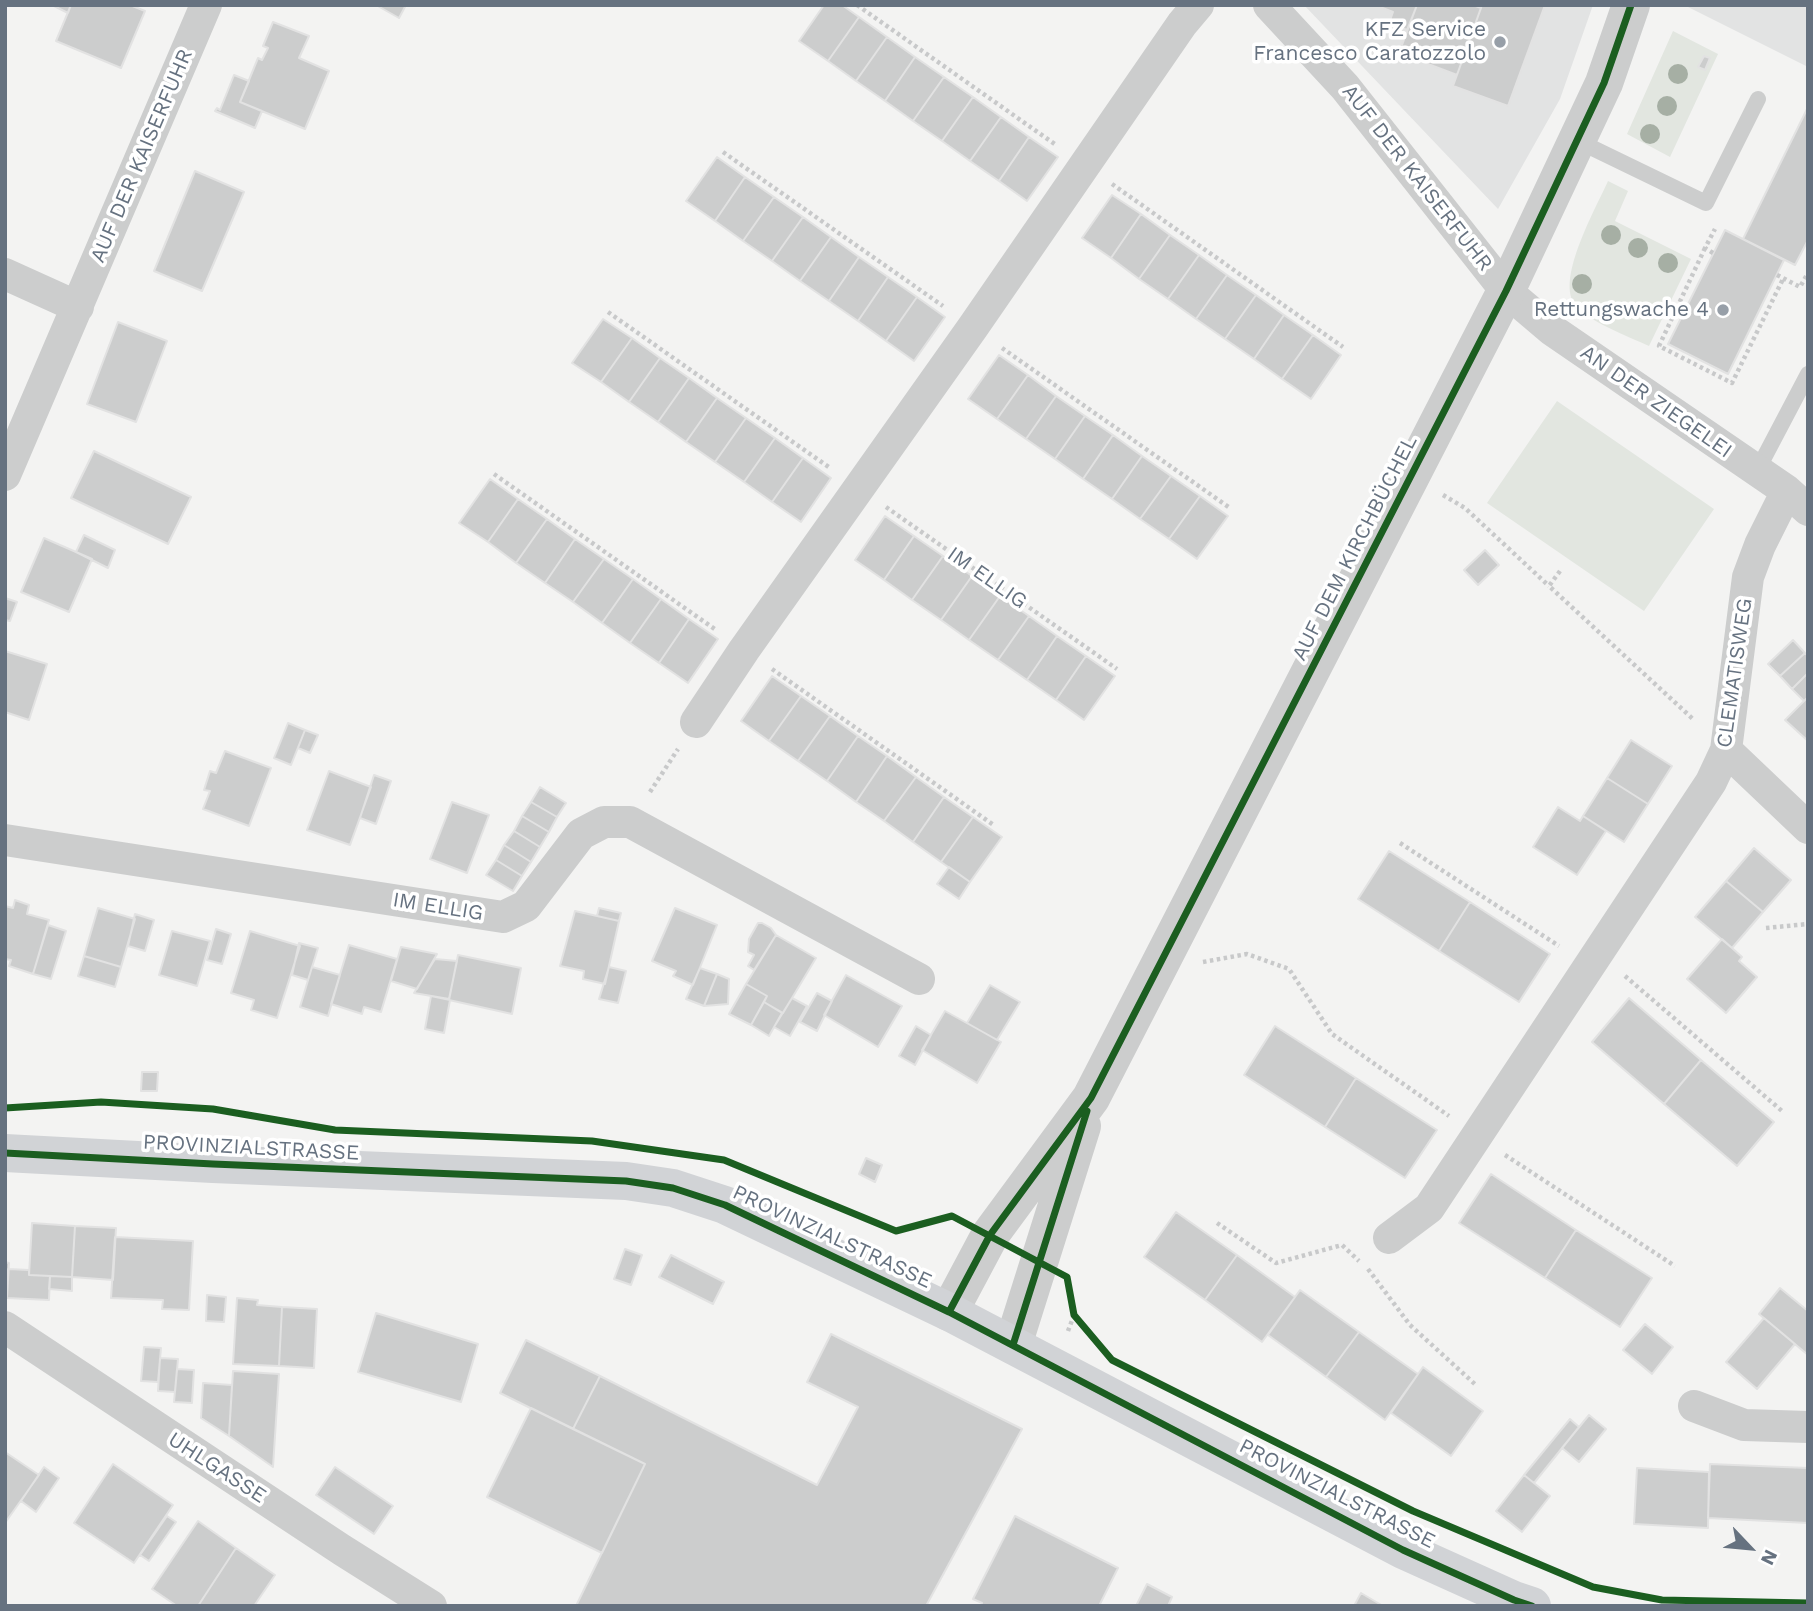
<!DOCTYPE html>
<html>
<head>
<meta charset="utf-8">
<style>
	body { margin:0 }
	#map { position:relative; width:1813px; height:1611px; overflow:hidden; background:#f3f3f2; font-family:"Work Sans",sans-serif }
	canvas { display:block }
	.frame { position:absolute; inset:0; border:7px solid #667280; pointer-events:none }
	.north { position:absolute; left:1715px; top:1513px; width:70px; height:70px; -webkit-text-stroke:5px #fff; paint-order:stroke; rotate:116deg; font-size:19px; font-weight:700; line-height:28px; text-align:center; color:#667280 }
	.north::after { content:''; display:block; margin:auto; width:24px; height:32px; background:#667280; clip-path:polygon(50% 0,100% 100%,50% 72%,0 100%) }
</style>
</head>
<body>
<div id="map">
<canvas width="1813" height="1611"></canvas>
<div class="frame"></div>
<div class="north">N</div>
</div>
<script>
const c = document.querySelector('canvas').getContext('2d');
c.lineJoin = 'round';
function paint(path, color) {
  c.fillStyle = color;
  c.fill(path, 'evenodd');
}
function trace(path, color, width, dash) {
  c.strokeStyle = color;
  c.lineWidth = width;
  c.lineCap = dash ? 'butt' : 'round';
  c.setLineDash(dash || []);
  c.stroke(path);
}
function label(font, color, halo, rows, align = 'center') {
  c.font = font + ' "Work Sans",sans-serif';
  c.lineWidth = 7;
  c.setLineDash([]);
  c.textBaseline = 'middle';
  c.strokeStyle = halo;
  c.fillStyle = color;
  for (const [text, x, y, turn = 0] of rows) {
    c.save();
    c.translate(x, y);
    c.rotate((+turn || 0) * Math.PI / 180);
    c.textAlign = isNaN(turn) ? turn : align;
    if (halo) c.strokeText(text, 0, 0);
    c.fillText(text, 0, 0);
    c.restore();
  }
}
paint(new Path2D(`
	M1304 5H1593L1560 99 1498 209Z
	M1684 5H1808V67Z`), '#e2e3e3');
paint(new Path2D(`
	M1673 31 1718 54 1670 157 1627 134Z
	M1608 181 1628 191 1615 221 1691 259 1649 346C1630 337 1584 320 1574 303 1557 277 1596 208 1608 181Z
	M1557 401 1714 509 1644 611 1487 503Z`), '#e2e6e0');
const building = new Path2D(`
	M52 5H71L68 13Z
	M71 5H130L145 11 121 68 56 41Z
	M376 5H406L399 18Z
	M824 5H842L859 17 828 61 799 41Z
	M1375 5H1417L1407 30 1389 23 1393 12Z
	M1417 5H1473L1481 8 1457 75 1399 53Z
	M1482 5H1545L1508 106 1453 86Z
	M859 17 887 37 856 81 828 61Z
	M273 22 309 36 299 58 329 71 305 129 240 102 258 58 262 60 268 48 263 46Z
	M887 37 915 57 885 101 856 81Z
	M1704 56 1710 58 1705 70 1698 67Z
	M915 57 944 77 913 121 885 101Z
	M234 75 249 81 240 102 262 111 255 128 215 111 217 108 220 110Z
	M944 77 973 97 942 141 913 121Z
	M973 97 1001 117 970 161 942 141Z
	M1808 107V240L1795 265 1743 239Z
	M1001 117 1029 137 999 181 970 161Z
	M1029 137 1058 157 1027 201 999 181Z
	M717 157 745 177 715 221 686 201Z
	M195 171 244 192 202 291 154 271Z
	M745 177 774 197 743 241 715 221Z
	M1112 195 1141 214 1111 258 1082 238Z
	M774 197 803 217 772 261 743 241Z
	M1141 214 1170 235 1139 279 1111 258Z
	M803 217 831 237 800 281 772 261Z
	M1725 230 1784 260 1728 374 1668 344Z
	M1170 235 1199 255 1168 299 1139 279Z
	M831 237 859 257 829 301 800 281Z
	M1199 255 1227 275 1196 319 1168 299Z
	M859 257 888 277 858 321 829 301Z
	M1227 275 1256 295 1225 339 1196 319Z
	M888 277 917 297 886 341 858 321Z
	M1256 295 1284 315 1254 359 1225 339Z
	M917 297 945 317 914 361 886 341Z
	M1284 315 1313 335 1282 379 1254 359Z
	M603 319 632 338 601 382 572 363Z
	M118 322 167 341 136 422 87 404Z
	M1313 335 1341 355 1311 399 1282 379Z
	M632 338 660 358 629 402 601 382Z
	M999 355 1028 375 997 419 968 399Z
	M660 358 689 378 658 422 629 402Z
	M1028 375 1056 396 1026 439 997 419Z
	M689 378 717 398 686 442 658 422Z
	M1056 396 1085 416 1055 459 1026 439Z
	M717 398 746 418 715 462 686 442Z
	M1085 416 1113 435 1083 479 1055 459Z
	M746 418 775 438 744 482 715 462Z
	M1113 435 1142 456 1112 499 1083 479Z
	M775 438 803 458 772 502 744 482Z
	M94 451 191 497 168 544 71 498Z
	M1142 456 1171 476 1140 519 1112 499Z
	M803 458 831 478 801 522 772 502Z
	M1171 476 1200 496 1169 539 1140 519Z
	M490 479 518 499 488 542 459 523Z
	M1200 496 1228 516 1197 559 1169 539Z
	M518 499 547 519 516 563 488 542Z
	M885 516 914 536 884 580 855 560Z
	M547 519 575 539 545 583 516 563Z
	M84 535 115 550 108 568 76 552Z
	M914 536 943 556 912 600 884 580Z
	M44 538 92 559 69 612 21 592Z
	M575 539 604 559 573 602 545 583Z
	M1485 550 1499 565 1478 585 1464 570Z
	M943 556 972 576 941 620 912 600Z
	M604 559 633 579 602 623 573 602Z
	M972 576 1000 596 969 640 941 620Z
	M633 579 661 599 630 643 602 623Z
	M1000 596 1029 616 998 660 969 640Z
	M5 598 17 602 10 621 5 620Z
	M661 599 689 619 659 663 630 643Z
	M1029 616 1057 636 1027 680 998 660Z
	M689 619 718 639 688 683 659 663Z
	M1057 636 1086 656 1056 700 1027 680Z
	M1793 640 1805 653 1780 676 1768 664Z
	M5 651 47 664 29 720 5 712Z
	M1805 653 1808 656V673L1792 689 1780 676Z
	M1086 656 1115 676 1084 720 1056 700Z
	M1808 673V697L1804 701 1792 689Z
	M772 676 801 696 769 741 741 721Z
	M801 696 830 716 798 761 769 741Z
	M1808 697V741L1785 720Z
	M830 716 858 736 827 781 798 761Z
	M288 723 305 730 291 765 274 758Z
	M305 730 318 735 310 753 298 748Z
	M858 736 887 756 856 802 827 781Z
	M1631 740 1672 766 1648 804 1607 778Z
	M225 751 271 768 249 826 203 809 210 791 204 790 210 771 216 773Z
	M887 756 916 777 884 821 856 802Z
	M329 771 371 787 350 845 307 830Z
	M374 775 391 781 376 824 360 818Z
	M916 777 944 797 913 842 884 821Z
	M1607 778 1648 804 1624 842 1583 816Z
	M540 787 566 803 557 817 531 802Z
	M944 797 973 817 941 862 913 842Z
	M452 802 489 815 467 873 430 859Z
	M531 802 557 817 549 832 522 816Z
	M1558 807 1580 821 1583 816 1606 831 1577 875 1533 847Z
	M522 816 549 832 540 847 514 831Z
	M973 817 1002 837 970 882 941 862Z
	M514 831 540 847 531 862 504 845Z
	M504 845 531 862 522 876 496 860Z
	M1754 848 1791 880 1763 912 1726 881Z
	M1389 851 1470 902 1439 951 1358 899Z
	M496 860 522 876 513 891 486 875Z
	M949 867 970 882 959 899 937 884Z
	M1726 881 1763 912 1732 948 1695 917Z
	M15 900 29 905 27 914 49 920 33 974 9 966 11 960 5 959V906L13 908Z
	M1470 902 1550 954 1519 1002 1439 951Z
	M98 908 135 919 121 967 84 956Z
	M599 908 621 913 619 921 597 916Z
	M675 908 717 925 693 985 673 976 676 971 652 961Z
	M575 911 619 921 605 984 583 979 584 971 560 966Z
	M135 914 154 920 145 951 128 946Z
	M758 923H762L771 928 776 935 754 970 748 966 754 955 748 952 749 939Z
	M48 925 66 931 51 979 33 974Z
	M216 929 231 934 222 964 207 960Z
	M172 931 210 941 197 986 159 975Z
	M250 931 300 946 277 1018 251 1010 254 1000 231 993Z
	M776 935 816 958 783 1013 764 1002 767 996 746 984Z
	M1722 939 1742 957 1739 961 1757 977 1726 1013 1687 979Z
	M299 943 318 948 308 980 292 975Z
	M349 945 397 959 381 1012 364 1007 362 1014 331 1004Z
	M401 947 437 954 417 989 391 981Z
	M458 955 521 968 512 1014 449 1000Z
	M84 956 121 967 115 987 78 976Z
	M435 959 457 961 449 999 414 993Z
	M312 967 340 975 328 1016 300 1007Z
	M609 967 626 971 618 1003 599 999Z
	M700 968 717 974 704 1006 686 999Z
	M717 974 729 979 728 1004 704 1006Z
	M846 975 902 1006 878 1047 824 1015Z
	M746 984 767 996 751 1025 729 1014Z
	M990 985 1020 1002 997 1040 967 1023Z
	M817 993 832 1001 817 1031 800 1022Z
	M431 996 450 1000 444 1033 425 1029Z
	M792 998 807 1006 790 1036 774 1027Z
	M1629 998 1701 1060 1664 1104 1592 1042Z
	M764 1002 782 1013 769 1036 751 1025Z
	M945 1011 1001 1042 977 1083 922 1050Z
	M916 1026 931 1035 915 1065 899 1056Z
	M1275 1026 1356 1078 1325 1127 1244 1075Z
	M1701 1060 1774 1122 1737 1166 1664 1104Z
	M142 1072H158L157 1091H141Z
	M1356 1078 1437 1130 1405 1178 1325 1127Z
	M866 1158 882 1165 875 1182 859 1174Z
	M1491 1174 1576 1230 1545 1278 1459 1223Z
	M1176 1212 1237 1255 1205 1300 1144 1257Z
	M32 1223 75 1226 72 1277 29 1275Z
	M75 1226 116 1228 113 1280 72 1277Z
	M1576 1230 1652 1278 1620 1327 1545 1278Z
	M115 1237 193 1241 189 1310 162 1309 163 1300 111 1298Z
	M625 1249 642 1255 631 1285 614 1279Z
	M671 1255 724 1282 713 1304 659 1277Z
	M1237 1255 1295 1297 1262 1342 1205 1300Z
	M5 1262 9 1263 7 1298 5 1297Z
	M8 1269 29 1270V1275L50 1276 49 1300 7 1298Z
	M50 1276 72 1277V1291L49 1289Z
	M1780 1288 1808 1311V1355L1759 1314Z
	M1300 1290 1359 1332 1326 1377 1268 1335Z
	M207 1295 226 1297 224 1322 206 1321Z
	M237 1298 258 1300 257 1305 282 1307 279 1366 233 1364Z
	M282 1307 317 1309 314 1368 279 1366Z
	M376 1313 478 1344 461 1402 358 1372Z
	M1764 1318 1795 1344 1757 1389 1726 1362Z
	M1645 1324 1673 1347 1652 1374 1623 1350Z
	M1359 1332 1418 1374 1385 1420 1326 1377Z
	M831 1334 1022 1429 926 1606H576L645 1464 573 1429 600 1376 817 1485 858 1407 807 1382Z
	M526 1340 600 1376 573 1429 500 1393Z
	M144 1347 161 1348 158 1382 141 1381Z
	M160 1358 178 1359 175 1392 158 1391Z
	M1423 1367 1483 1411 1451 1456 1391 1413Z
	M177 1369 194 1370 192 1403 174 1402Z
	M233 1371 279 1374 273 1467 229 1436Z
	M203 1383 232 1385 229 1436 201 1418Z
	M531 1408 645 1464 602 1553 487 1497Z
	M1589 1415 1606 1429 1579 1462 1562 1448Z
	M1570 1419 1579 1427 1534 1483 1524 1475Z
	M5 1452 39 1475 5 1523Z
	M113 1464 173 1505 134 1563 74 1523Z
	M1710 1464 1808 1468V1523L1708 1518Z
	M44 1467 59 1478 36 1512 21 1501Z
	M335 1467 393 1506 374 1534 316 1495Z
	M1637 1468 1709 1472 1708 1528 1634 1524Z
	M1524 1475 1550 1496 1522 1532 1496 1511Z
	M167 1516 176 1522 149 1561 140 1555Z
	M1015 1516 1118 1568 1099 1606H981L982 1603 973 1599Z
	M198 1521 236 1548 198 1606H177L152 1589Z
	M236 1548 275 1575 254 1606H198Z
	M1147 1584 1172 1597 1168 1606H1136Z
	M1361 1593 1383 1606H1354Z`);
paint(building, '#cccdcd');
trace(building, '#e2e2e2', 2);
trace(new Path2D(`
	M857 5 1056 145
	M723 152 943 306
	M1112 184 1343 347
	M1705 248 1659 346 1732 383 1783 279
	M1713 253 1705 248 1715 229
	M1777 275 1800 287 1808 273
	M608 312 830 468
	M1002 348 1230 508
	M494 474 716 630
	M1443 495 1465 508 1549 586
	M886 507 1117 669
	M1560 571 1549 586 1694 720
	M772 669 995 826
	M650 792 678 749
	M1400 843 1559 946
	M1766 928 1808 924
	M1203 962 1247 954 1289 969 1332 1034 1449 1116
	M1625 976 1782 1111
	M1505 1155 1675 1266
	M1217 1223 1276 1263 1342 1245 1359 1261
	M1368 1269 1410 1325 1477 1386
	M1068 1331 1074 1315`), '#c8c9ca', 4.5, [3.5, 3.5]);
trace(new Path2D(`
	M1578 141 1706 203 1758 99
	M1757 471 1808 374`), '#cccdcd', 16);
trace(new Path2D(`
	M1269 5 1345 87 1506 291 1552 330 1787 491 1808 510
	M5 274 78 307
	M5 475 206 5
	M696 722 744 650 973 327 1182 24 1198 5
	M1726 750 1808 828
	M5 840 503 917 526 906 581 834 604 822H630L919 979
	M1389 1238 1429 1208 1711 782 1726 750 1748 577 1760 545 1787 491
	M5 1327 342 1550 431 1606
	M1694 1406 1744 1425 1808 1427`), '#cccdcd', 32);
trace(new Path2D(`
	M949 1312 990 1235 1091 1098 1506 291 1604 83 1631 5
	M1013 1345 1082 1126`), '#cccdcd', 38);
trace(new Path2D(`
	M5 1153 213 1164 626 1181 673 1188 725 1205 949 1312 1403 1550 1514 1600 1532 1606`), '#d1d3d6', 38);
trace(new Path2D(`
	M5 1108 101 1102 213 1109 335 1130 592 1141 724 1160 896 1231 952 1216 1067 1277 1074 1315 1112 1360 1413 1511 1593 1587 1662 1600 1808 1603
	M5 1153 213 1164 626 1181 673 1188 725 1205 949 1312 1403 1550 1514 1600 1532 1606
	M949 1312 990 1235 1091 1098 1506 291 1604 83 1631 5
	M1013 1345 1087 1111`), '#1b5e20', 7);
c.fillStyle = '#a6afa4';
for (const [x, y] of [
	[1678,74],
	[1667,106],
	[1650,134],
	[1611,235],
	[1638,248],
	[1668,263],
	[1582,284]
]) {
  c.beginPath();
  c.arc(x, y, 10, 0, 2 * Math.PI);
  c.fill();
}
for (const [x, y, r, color] of [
	[1500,42,7,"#979fa8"],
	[1723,310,7,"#979fa8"]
]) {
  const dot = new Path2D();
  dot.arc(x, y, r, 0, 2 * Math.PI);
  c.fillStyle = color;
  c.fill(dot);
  trace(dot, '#fff', 2.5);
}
label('21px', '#667280', '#fff', [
	["KFZ Service",1486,30],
	["Francesco Caratozzolo",1486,54],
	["Rettungswache 4",1709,310]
], 'right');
label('21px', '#667280', '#fff', [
	["AUF DER KAISERFUHR",142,156,-67],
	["AUF DER KAISERFUHR",1417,178,52],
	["AN DER ZIEGELEI",1656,402,35],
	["AUF DEM KIRCHBÜCHEL",1355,548,-63],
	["IM ELLIG",987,578,35],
	["CLEMATISWEG",1735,673,-82],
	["IM ELLIG",438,907,9],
	["PROVINZIALSTRASSE",251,1148,3],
	["PROVINZIALSTRASSE",832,1237,25],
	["UHLGASSE",217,1468,33],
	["PROVINZIALSTRASSE",1337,1494,27]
]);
</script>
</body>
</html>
